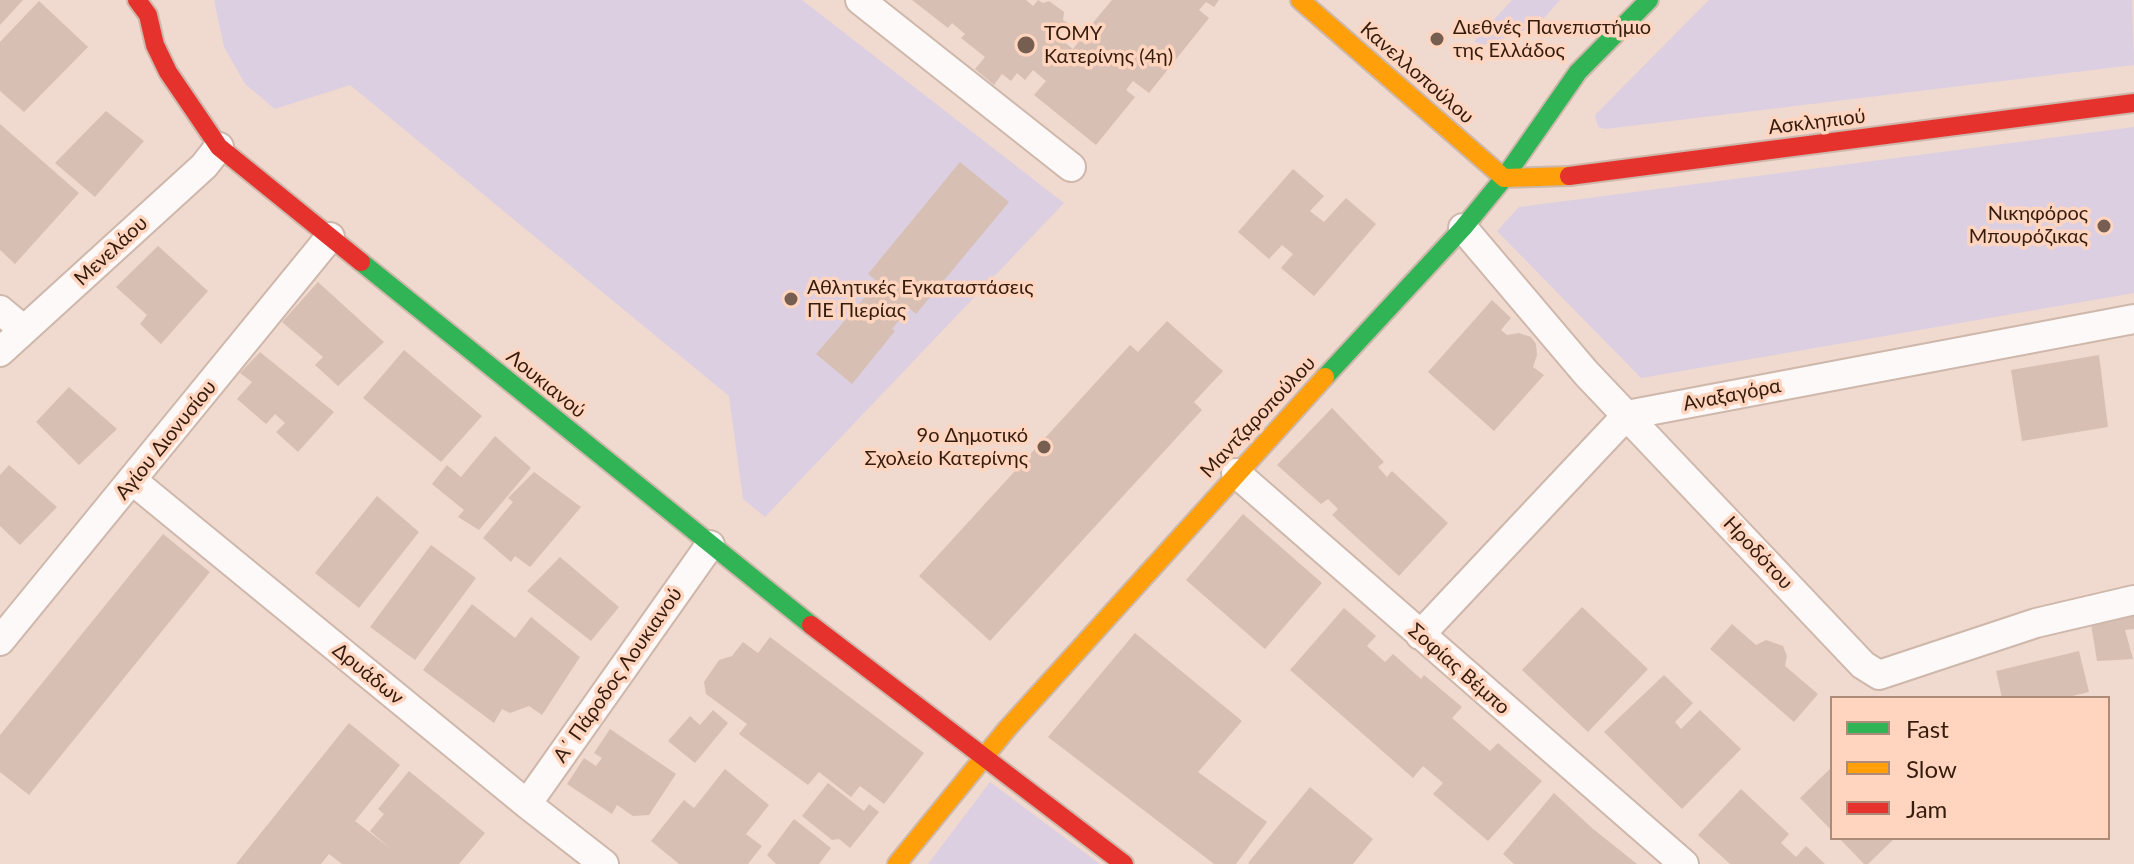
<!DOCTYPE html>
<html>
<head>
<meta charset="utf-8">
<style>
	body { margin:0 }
	#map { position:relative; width:2134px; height:864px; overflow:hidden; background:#f0d9ce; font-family:Lato,sans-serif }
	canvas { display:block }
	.legend { position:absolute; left:1830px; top:696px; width:280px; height:144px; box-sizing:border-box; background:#ffd5bf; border:2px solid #ae8b78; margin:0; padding:10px 14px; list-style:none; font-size:24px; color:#351c0d }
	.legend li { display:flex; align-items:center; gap:16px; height:40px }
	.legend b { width:40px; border:2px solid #ae8b78 }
</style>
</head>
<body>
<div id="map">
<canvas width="2134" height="864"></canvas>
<ul class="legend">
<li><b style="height:10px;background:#30b455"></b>Fast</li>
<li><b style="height:10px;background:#ff9f0a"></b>Slow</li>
<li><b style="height:10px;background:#e5322d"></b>Jam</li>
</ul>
</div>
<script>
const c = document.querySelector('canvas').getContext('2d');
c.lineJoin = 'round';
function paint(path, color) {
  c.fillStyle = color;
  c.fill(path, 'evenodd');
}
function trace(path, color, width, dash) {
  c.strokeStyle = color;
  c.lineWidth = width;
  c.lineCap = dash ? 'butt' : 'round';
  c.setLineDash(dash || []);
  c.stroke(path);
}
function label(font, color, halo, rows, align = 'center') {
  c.font = font + ' Lato,sans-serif';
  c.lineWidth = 7;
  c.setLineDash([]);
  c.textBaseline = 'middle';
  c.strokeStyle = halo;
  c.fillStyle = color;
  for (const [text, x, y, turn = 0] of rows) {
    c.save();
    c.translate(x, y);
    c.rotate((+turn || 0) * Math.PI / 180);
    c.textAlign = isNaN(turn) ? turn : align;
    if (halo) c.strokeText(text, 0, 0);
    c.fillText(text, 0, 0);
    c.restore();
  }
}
paint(new Path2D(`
	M214 0H802L1064 203 765 517 743 499 729 396 350 85 275 109 245 84 224 47Z
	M1512 0H1560L1537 26 1481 46 1474 41Z
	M1709 0H2132L2134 65 1605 129 1598 127 1595 115Z
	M2134 127V293L1641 378 1497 231 1519 207Z
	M990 782 1100 864H928Z`), '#dccfe2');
paint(new Path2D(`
	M0 0H23L0 25Z
	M912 0H1026L1033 6 1038 0 1043 3 1049 1 1064 12 1063 20 1069 24 1058 37 1073 49 1080 40 1086 45 1098 30 1091 25 1112 0H1219L1214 7 1206 2 1199 10 1209 18 1149 93 1133 81 1126 90 1135 97 1096 145 1034 95 1046 81 1033 70 1025 80 1017 73 1011 81 1002 74 994 85 975 69 985 57 961 38 965 34 952 23 948 28Z
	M39 1 88 47 24 112 0 91V42Z
	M106 111 144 141 95 197 55 163Z
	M0 124 79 193 15 264 0 250Z
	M960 162 1009 202 916 314 909 308 892 329 895 331 852 384 816 354 878 282 868 274Z
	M1293 169 1324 196 1310 211 1324 222 1346 198 1376 224 1314 296 1281 268 1293 254 1282 245 1269 259 1238 232Z
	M158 246 208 291 161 344 140 324 147 315 116 287Z
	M318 282 384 342 338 386 315 365 323 357 282 322Z
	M1492 300 1511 318 1501 330 1507 335 1519 333 1531 337 1536 344 1537 355 1533 367 1544 375 1494 431 1428 372Z
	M1167 321 1223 371 1194 402 1202 410 990 641 919 576 1130 345 1138 352Z
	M404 350 482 416 441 462 363 398Z
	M260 352 334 412 298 452 276 432 285 423 275 414 266 424 237 399 252 382 240 373Z
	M2099 355 2108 427 2022 441 2011 370Z
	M69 387 117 429 79 465 36 422Z
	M1332 408 1384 462 1378 467 1387 477 1392 471 1448 523 1399 576 1332 515 1338 509 1328 499 1321 504 1277 465Z
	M495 436 531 468 479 530 458 517 464 510 432 484 447 465 461 477Z
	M9 465 57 507 20 545 0 526V475Z
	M534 472 581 507 530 567 515 556 511 562 483 538 513 502 508 498Z
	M377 496 419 532 359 608 315 573Z
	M1243 514 1322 583 1265 649 1186 580Z
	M163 534 210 572 29 795 0 772V735Z
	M431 545 476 578 415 660 370 627Z
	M560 557 619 607 591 641 527 591Z
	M472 604 515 638 531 617 580 657 542 715 529 706 510 713 502 709 494 723 423 670Z
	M1582 607 1648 669 1588 732 1522 670Z
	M1344 608 1376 636 1367 646 1385 662 1393 654 1421 679 1424 675 1462 707 1452 718 1490 751 1498 743 1542 781 1488 841 1433 794 1443 783 1423 766 1413 778 1290 670Z
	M2134 609V629L2125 630 2133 659 2097 661 2090 618Z
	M1732 624 1756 645 1766 640 1783 646 1787 656 1785 666 1818 694 1794 722 1710 649Z
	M1135 633 1242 721 1198 772 1267 822 1236 864H1214L1048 737Z
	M770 637 924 753 884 804 860 786 851 797 819 772 808 785 739 734 747 724 706 694 704 682 719 660 732 656 743 642 758 653Z
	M2079 651 2089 692 2064 698H2002L1996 671Z
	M1664 675 1693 703 1675 722 1681 729 1700 710 1741 749 1682 809 1604 732Z
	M713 710 728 723 695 763 668 741 690 716 700 725Z
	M349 723 400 765 355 821 391 849 370 831 384 814 378 809 409 771 485 833 459 864H342L329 854 321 864H236Z
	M610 729 676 774 649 815 633 816 617 805 612 814 567 784 584 758 596 766 602 758 594 753Z
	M1832 767V831L1800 798Z
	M725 769 769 805 746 834 762 846 748 864H679L651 841 684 800 694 808Z
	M828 783 864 811 869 804 879 812 850 848 839 839 832 840 802 816Z
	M1310 787 1373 839 1353 864H1250L1248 863Z
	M1741 789 1789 834 1781 843 1796 857 1806 846 1825 864H1730L1698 835Z
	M1554 793 1592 828 1637 864H1514L1503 854Z
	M794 819 831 848 819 864H776L767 855Z
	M1839 838H1895L1868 864H1864Z`), '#d7bfb3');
const street = new Path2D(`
	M860 0 1071 167
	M1463 228 1586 373 1863 665 1879 675 2036 623 2134 600
	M0 310 24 330
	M0 352 204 166 219 147
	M1236 473 1684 864
	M133 481 527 804 604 864
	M1420 635 1627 415 2134 319
	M0 641 330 237
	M527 804 710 545`);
const fast = new Path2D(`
	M361 262 811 625
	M1325 377 1463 228 1504 178 1578 72 1649 0`);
const slow = new Path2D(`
	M1300 0 1504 178 1569 176
	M897 864 1007 729 1325 377`);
const jam = new Path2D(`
	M137 0 148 15 155 45 168 72 219 147 361 262
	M1569 176 2134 103
	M811 625 1124 864`);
trace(street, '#ceb7ab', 32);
trace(fast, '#ceb7ab', 22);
trace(slow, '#ceb7ab', 22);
trace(jam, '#ceb7ab', 22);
trace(street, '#fdf9f8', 28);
trace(fast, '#30b455', 18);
trace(slow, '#ff9f0a', 18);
trace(jam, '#e5322d', 18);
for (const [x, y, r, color] of [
	[1437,39,8,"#765e51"],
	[1026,45,10,"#765e51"],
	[2104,226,8,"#765e51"],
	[791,299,8,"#765e51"],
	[1044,447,8,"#765e51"]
]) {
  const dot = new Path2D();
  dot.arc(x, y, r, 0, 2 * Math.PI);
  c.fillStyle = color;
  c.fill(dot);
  trace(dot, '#ffd5bf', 3);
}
label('20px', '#351c0d', '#ffd5bf', [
	["Διεθνές Πανεπιστήμιο",1453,28],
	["της Ελλάδος",1453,51],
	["ΤΟΜΥ",1044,34],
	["Κατερίνης (4η)",1044,57],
	["Νικηφόρος",2088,214,"right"],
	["Μπουρόζικας",2088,237,"right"],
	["Αθλητικές Εγκαταστάσεις",807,288],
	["ΠΕ Πιερίας",807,311],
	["9ο Δημοτικό",1028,436,"right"],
	["Σχολείο Κατερίνης",1028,459,"right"]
], 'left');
label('20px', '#351c0d', '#ffd5bf', [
	["Κανελλοπούλου",1417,73,41],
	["Ασκληπιού",1817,122,-7],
	["Μενελάου",111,251,-43],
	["Λουκιανού",546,384,39],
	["Αναξαγόρα",1732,395,-11],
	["Μαντζαροπούλου",1258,417,-47],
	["Αγίου Διονυσίου",166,440,-51],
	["Ηροδότου",1758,553,47],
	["Σοφίας Βέμπο",1459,669,41],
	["Δρυάδων",368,674,39],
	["Α΄ Πάροδος Λουκιανού",618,675,-55]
]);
</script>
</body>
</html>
